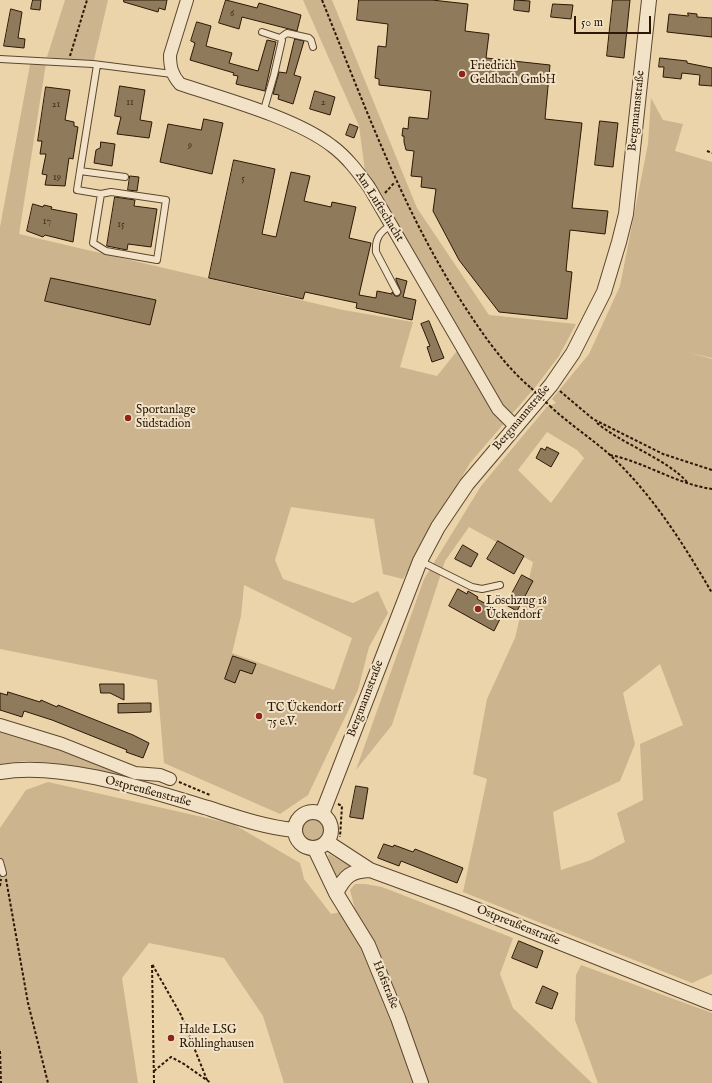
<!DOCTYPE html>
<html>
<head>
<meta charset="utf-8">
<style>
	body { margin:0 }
	#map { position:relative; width:712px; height:1083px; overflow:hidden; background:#ebd4aa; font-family:"IM FELL English",serif }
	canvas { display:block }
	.scale { position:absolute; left:574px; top:16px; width:77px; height:18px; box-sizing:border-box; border:2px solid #2c1805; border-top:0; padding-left:5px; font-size:12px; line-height:14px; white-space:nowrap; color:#2c1805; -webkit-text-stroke:3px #f2e3c8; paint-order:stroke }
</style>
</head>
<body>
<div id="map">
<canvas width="712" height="1083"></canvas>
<div class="scale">50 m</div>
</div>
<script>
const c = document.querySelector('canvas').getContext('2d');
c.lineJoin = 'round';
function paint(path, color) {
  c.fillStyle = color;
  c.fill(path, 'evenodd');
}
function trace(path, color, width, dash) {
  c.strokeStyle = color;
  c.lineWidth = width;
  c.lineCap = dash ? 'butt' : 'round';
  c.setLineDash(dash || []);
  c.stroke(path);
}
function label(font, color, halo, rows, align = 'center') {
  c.font = font + ' "IM FELL English",serif';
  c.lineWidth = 4;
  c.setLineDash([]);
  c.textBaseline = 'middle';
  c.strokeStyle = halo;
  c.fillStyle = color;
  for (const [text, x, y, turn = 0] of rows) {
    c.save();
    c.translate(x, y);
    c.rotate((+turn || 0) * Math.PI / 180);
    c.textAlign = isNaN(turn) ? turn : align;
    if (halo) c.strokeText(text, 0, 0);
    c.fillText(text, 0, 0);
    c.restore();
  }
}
paint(new Path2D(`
	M65 0H108L93 64 47 57 19 234 343 310 413 322 400 367 437 376 465 341 365 171 359 126 303 0H332L417 208 489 315 576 324 559 356 537 385 470 463 403 579 383 574 374 519 291 507 275 560 283 579 353 603 378 591 388 613 369 647 358 690 308 795 280 814 164 763 157 680 0 649V227L30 65 47 57ZM244 585 352 638 334 690 232 653 241 616Z
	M651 98 663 120 683 124 675 151 712 162V358L687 352 712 359V974L692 983 463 892 487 779 473 774 487 699 515 638 533 562 469 527 445 561 392 725 356 770 424 579 481 486 546 408 545 406 547 407 556 403 552 399 589 354 620 286 648 144ZM547 432 577 450 584 458 551 503 518 470ZM660 664 683 725 640 744 643 800 617 813 625 842 591 860 561 870 553 812 620 781 635 744 623 693Z
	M0 731 51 746 143 781V783L54 763 25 761 0 764Z
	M48 782 233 824 300 863 304 879 331 914 355 909 350 890 355 884H365L382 887 513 938 500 974 513 1008 592 1083H284L263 1016 224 958 149 943 122 978 138 1083H0V828L26 790Z
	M302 830a11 11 0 1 1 22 0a11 11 0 1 1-22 0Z
	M329 854 350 866 336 879 328 856Z
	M581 965 712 1013V1083H598L575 1020 576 975Z`), '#cbb48e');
const building = new Path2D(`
	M33 0H41L40 10 31 9Z
	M124 0H167L165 10 159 8 158 12 124 2Z
	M226 0 257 8 259 3 301 15 297 31 242 17 239 29 219 23Z
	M359 0H432L468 4 465 31 489 34 486 58 550 65 545 119 582 123 572 208 608 211 605 234 570 230 566 271 572 272 567 319 499 312 459 260 433 211 436 189 421 187 422 177 411 176 414 151 406 150 404 142V136H402L403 128 408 129 409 117 428 119 431 91 379 85V79L375 78 378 46 386 47 388 24 357 20Z
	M515 0 530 1 529 12 514 10Z
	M613 0H630L624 58 607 56Z
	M553 4 573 5 571 19 551 17Z
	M11 9 22 12 18 38 25 39 24 48 4 46Z
	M688 13 697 14V17L712 18V37L667 32 669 14 688 16Z
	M197 22 211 26 206 46 232 53 229 63 258 71 267 40 276 42 265 91 236 84 238 76 233 75 234 73 190 60 195 43 191 41Z
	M295 39 304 41 294 75 301 77 293 104 278 99 279 95 273 94 279 72 286 73Z
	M660 58 687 61V63L712 68V86L699 85 700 75 682 73 681 79 663 77 664 67H659Z
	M120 86 145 90 140 120 152 122 149 138 117 134 121 117 115 116Z
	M46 87 70 90 65 120 74 122V126L78 127 73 159 69 158 65 186 45 185 47 175 42 174 46 154H40L42 141H38Z
	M315 91 335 97 330 115 310 109Z
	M204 119 223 123 212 174 160 162 168 124 201 130Z
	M600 121 618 123 613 167 595 165Z
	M350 124 358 127 354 138 346 135Z
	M101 142 115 144 112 166 94 163 96 150 100 148Z
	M234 160 275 169 262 234 276 237 291 172 310 176 304 201 331 207 332 202 356 207 349 238 371 243 359 295 376 298 377 291 392 294V292L395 296H399L401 292 396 280V278L407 281 403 297 416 300 412 320 356 308 357 303 305 292 303 299 209 278Z
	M130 176 139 177 137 191 128 190Z
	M115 197 135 200 134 206 157 209 151 247 128 244 127 250 107 246Z
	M33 204 43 207 44 205 52 207 51 209 77 214 73 242 45 235 43 237 27 231Z
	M51 278 156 300 150 325 45 301Z
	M429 321 444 358 432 362 427 347 430 346 421 324Z
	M547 447 559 453 551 467 536 458 541 448 545 450Z
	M498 541 524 556 514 574 487 559Z
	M463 545 478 554 471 567 455 559Z
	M522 575 533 581 517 611 506 605Z
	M458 589 467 594 468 591 478 597 477 599 503 613 494 631 449 606Z
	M233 656 256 664 252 674 240 670 235 683 225 679Z
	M100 684H124V700L110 693H101Z
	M8 692 40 702 41 700 57 707 58 705 133 735 149 743 143 758 126 752 127 750 52 720 24 711 22 717 0 710V693L7 695Z
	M146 703H151V712L118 713V704Z
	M356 786 368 788 363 819 350 817Z
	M384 844 393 847 394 845 413 852 415 849 463 868 457 883 401 861 399 866 378 858Z
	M519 941 543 951 537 968 512 958Z
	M543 986 558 993 552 1009 536 1003Z`);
paint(building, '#8f7a5b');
trace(building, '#2c1805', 1);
const service = new Path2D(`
	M262 32 280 38 282 40 274 75 263 113
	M280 38 287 33 309 38 311 40 313 47
	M0 59 93 64 172 74
	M97 65 80 171 125 177
	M80 171 77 190 101 194 93 243 106 251 157 260 166 200 111 192 101 194
	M391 225C380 232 375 238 376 252L397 292
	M420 561 472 587 482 589 500 585
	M0 862 3 873`);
const minor = new Path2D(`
	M187 0 170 55C170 67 172 75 180 84 225 99 296 118 332 146 347 157 358 172 369 187L498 409 516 427
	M0 725 62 744 135 773 160 775 170 779`);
const tertiary = new Path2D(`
	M0 772C63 761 151 791 211 809 239 818 265 827 294 830
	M295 830a18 18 0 1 1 36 0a18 18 0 1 1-36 0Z
	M322 814 420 561 438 527 467 484 551 385 573 353 604 292 619 242 626 214 649 0
	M327 842 370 870 460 903 712 1003
	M315 849 336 893 368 945 398 1018 421 1083
	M336 893C345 876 350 871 370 870`);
trace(service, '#5c472e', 8);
trace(minor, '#5c472e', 14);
trace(tertiary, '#5c472e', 16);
trace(new Path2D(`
	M322 0C364 104 403 212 465 307 484 336 504 365 531 388
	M70 56 87 0
	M707 151 712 153
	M385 193 395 182
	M560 391 593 419 663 454 712 470
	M550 406C569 424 591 438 610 455 652 494 683 543 712 593
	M597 423C622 444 667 459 687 482
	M610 455C645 462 676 484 712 489
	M179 782 210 795
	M338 804 342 806 340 837
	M6 879 28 1003 48 1083
	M0 886 1 879
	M0 1051 1 1083
	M154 1071 171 1057 184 1064 211 1083
	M154 1083 152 964 181 1015 207 1080`), '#2c1805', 2, [3, 2]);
trace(service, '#f2e3c8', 6);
trace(minor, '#f2e3c8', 12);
trace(tertiary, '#f2e3c8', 14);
trace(new Path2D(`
	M531 388 550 406`), '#2c1805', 2, [3, 2]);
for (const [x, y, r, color] of [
	[462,74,4,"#8f2418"],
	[128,418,4,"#8f2418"],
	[478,609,4,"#8f2418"],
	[259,716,4,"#8f2418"],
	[171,1038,4,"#8f2418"]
]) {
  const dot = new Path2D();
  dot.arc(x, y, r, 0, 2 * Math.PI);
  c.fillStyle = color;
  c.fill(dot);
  trace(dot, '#f2e3c8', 1.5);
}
label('10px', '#45301a', null, [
	["6",232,14],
	["11",130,103],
	["2",323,103],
	["21",56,105],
	["9",190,146],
	["19",57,178],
	["5",243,179],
	["17",47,222],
	["15",121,225]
]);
label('12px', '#2c1805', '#f2e3c8', [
	["Friedrich",470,67],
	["Geldbach GmbH",470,81],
	["Sportanlage",136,411],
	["Südstadion",136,425],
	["Löschzug 18",486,602],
	["Ückendorf",486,616],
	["TC Ückendorf",267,709],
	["75 e.V.",267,723],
	["Halde LSG",179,1031],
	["Röhlinghausen",179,1045]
], 'left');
label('12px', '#2c1805', '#f2e3c8', [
	["Bergmannstraße",637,111,-84],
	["Am Luftschacht",379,207,58],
	["Bergmannstraße",522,418,-50],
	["Bergmannstraße",366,699,-69],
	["Ostpreußenstraße",148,792,15],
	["Ostpreußenstraße",518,926,22],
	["Hofstraße",385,985,68]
]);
</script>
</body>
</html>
